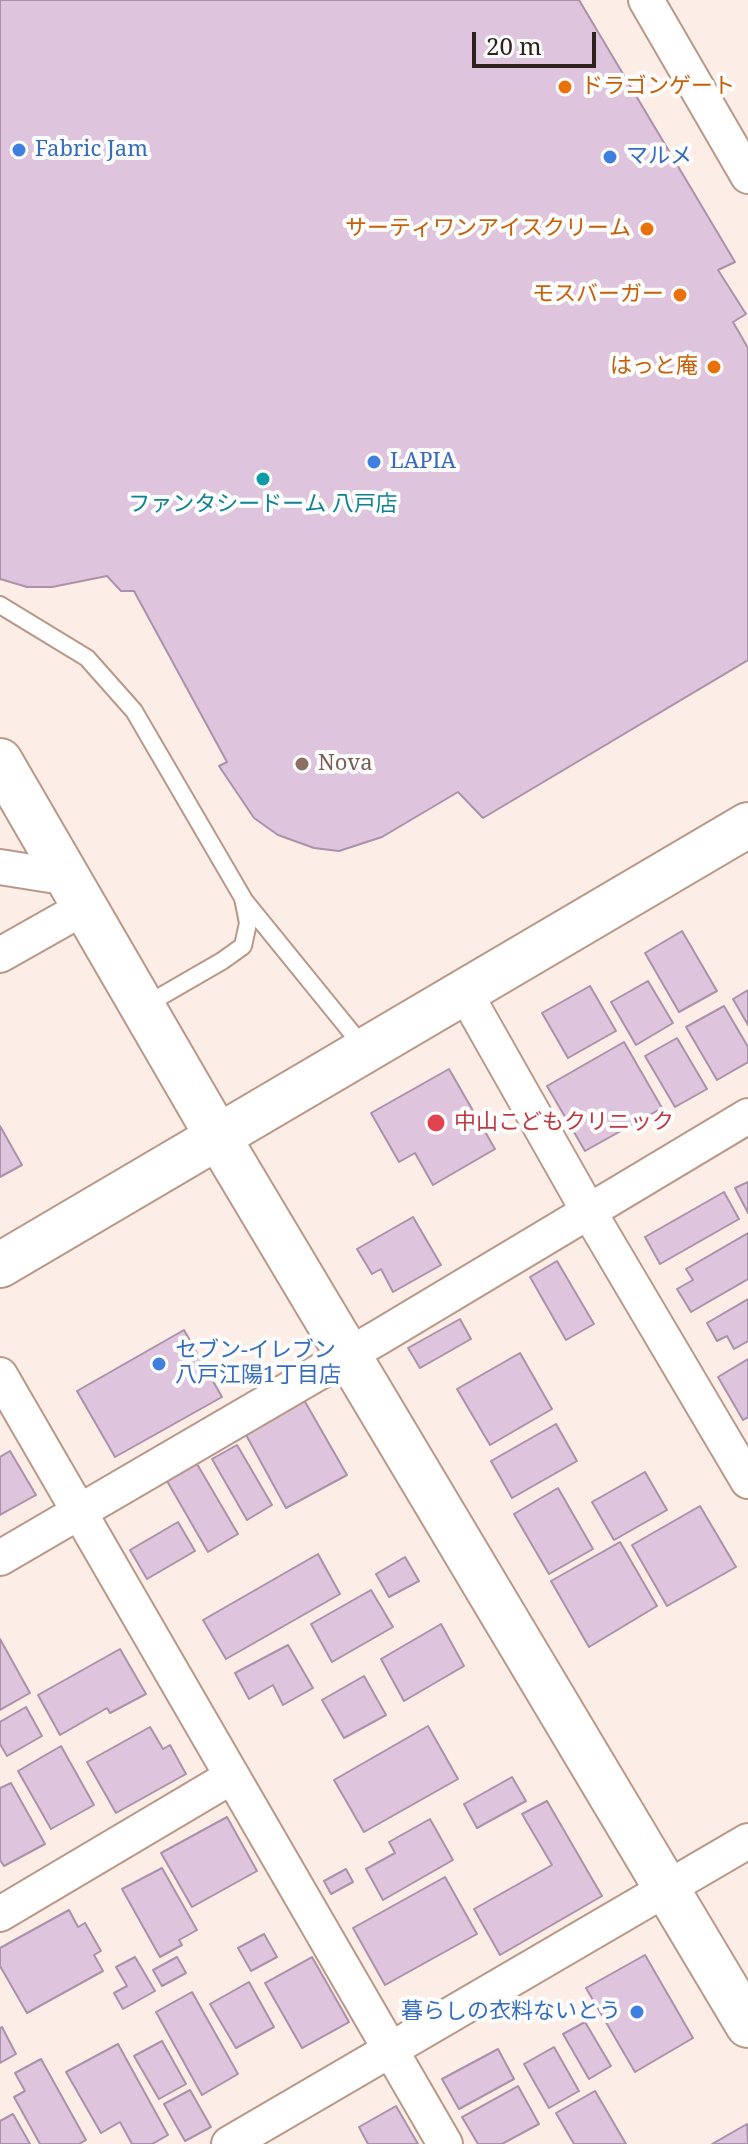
<!DOCTYPE html>
<html>
<head>
<meta charset="utf-8">
<style>
	body { margin:0 }
	#map { position:relative; width:748px; height:2144px; overflow:hidden; background:#fcede6; font-family:"Noto Serif",serif }
	canvas { display:block }
	.scale { position:absolute; left:472px; top:32px; width:124px; height:36px; box-sizing:border-box; border:4px solid #2f221c; border-top:0; padding-left:10px; font-size:24px; line-height:28px; white-space:nowrap; color:#2f221c; -webkit-text-stroke:6px #fdfdfd; paint-order:stroke }
</style>
</head>
<body>
<div id="map">
<canvas width="748" height="2144"></canvas>
<div class="scale">20 m</div>
</div>
<script>
const c = document.querySelector('canvas').getContext('2d');
c.lineJoin = 'round';
function paint(path, color) {
  c.fillStyle = color;
  c.fill(path, 'evenodd');
}
function trace(path, color, width, dash) {
  c.strokeStyle = color;
  c.lineWidth = width;
  c.lineCap = dash ? 'butt' : 'round';
  c.setLineDash(dash || []);
  c.stroke(path);
}
function label(font, color, halo, rows, align = 'center') {
  c.font = font + ' "Noto Serif","Noto Sans JP",serif';
  c.lineWidth = 8;
  c.setLineDash([]);
  c.textBaseline = 'middle';
  c.strokeStyle = halo;
  c.fillStyle = color;
  for (const [text, x, y, turn = 0] of rows) {
    c.save();
    c.translate(x, y);
    c.rotate((+turn || 0) * Math.PI / 180);
    c.textAlign = isNaN(turn) ? turn : align;
    if (halo) c.strokeText(text, 0, 0);
    c.fillText(text, 0, 0);
    c.restore();
  }
}
const building = new Path2D(`
	M0 0H579L735 262 718 270 746 314 733 322 748 348V660L483 818 458 792 382 837 339 851 314 848 278 835 254 818 219 766 227 762 134 591H121L107 576 52 587H27L0 579Z
	M682 931 717 991 679 1012 645 953Z
	M648 981 673 1023 636 1045 611 1002Z
	M590 986 616 1031 568 1058 542 1013Z
	M748 990V1025L733 999Z
	M724 1006 748 1047V1062L717 1080 686 1027Z
	M677 1038 707 1089 675 1107 645 1056Z
	M624 1042 662 1108 585 1151 547 1086Z
	M449 1069 495 1149 433 1185 415 1153 399 1162 371 1113Z
	M0 1126 22 1165 0 1177Z
	M748 1182V1213L735 1188Z
	M724 1192 739 1219 660 1264 645 1237Z
	M413 1217 441 1265 393 1292 381 1269 372 1274 357 1249Z
	M748 1233V1279L691 1312 677 1289 693 1280 686 1269Z
	M557 1261 594 1324 566 1340 530 1277Z
	M748 1299V1341L734 1349 727 1336 717 1341 707 1323Z
	M460 1319 471 1339 420 1368 408 1348Z
	M184 1330 222 1397 115 1457 77 1391Z
	M520 1353 552 1409 490 1445 457 1389Z
	M748 1359V1417L743 1420 718 1377Z
	M304 1400 347 1475 286 1508 245 1433Z
	M556 1424 577 1461 512 1498 491 1461Z
	M237 1445 272 1505 247 1520 212 1459Z
	M10 1451 36 1495 0 1515V1457Z
	M197 1464 238 1534 208 1552 167 1481Z
	M645 1472 667 1510 614 1540 592 1502Z
	M558 1488 593 1549 549 1574 514 1514Z
	M700 1506 736 1567 667 1606 632 1545Z
	M178 1522 195 1551 147 1579 130 1550Z
	M620 1542 657 1606 589 1647 551 1581Z
	M318 1554 340 1594 226 1659 203 1620Z
	M405 1557 419 1581 389 1597 376 1574Z
	M371 1590 393 1627 332 1662 311 1624Z
	M441 1624 464 1666 404 1701 381 1659Z
	M0 1639 30 1693 0 1710Z
	M288 1645 313 1688 283 1705 273 1685 249 1699 235 1673Z
	M120 1649 146 1694 110 1713 107 1708 60 1735 38 1695Z
	M364 1676 386 1715 344 1738 322 1700Z
	M26 1707 42 1736 7 1756 0 1744V1722Z
	M428 1726 458 1779 364 1832 334 1780Z
	M150 1727 163 1749 170 1745 186 1774 116 1813 87 1762Z
	M61 1746 94 1805 51 1829 18 1771Z
	M512 1777 526 1801 477 1828 464 1804Z
	M11 1783 45 1844 4 1866 0 1860V1788Z
	M547 1801 602 1896 500 1955 474 1909 552 1865 522 1814Z
	M227 1817 257 1871 192 1907 161 1853Z
	M430 1819 453 1860 383 1900 366 1869 395 1853 389 1842Z
	M162 1868 197 1930 179 1940 182 1945 160 1957 122 1889Z
	M346 1869 353 1882 331 1894 324 1881Z
	M445 1877 477 1934 385 1985 353 1928Z
	M69 1910 78 1927 85 1923 101 1951 94 1955 103 1971 27 2013 0 1966V1948Z
	M264 1934 277 1957 251 1971 238 1948Z
	M645 1955 693 2038 635 2072 586 1988Z
	M135 1957 155 1991 123 2009 114 1993 127 1986 116 1967Z
	M177 1957 186 1973 162 1986 153 1970Z
	M312 1957 349 2022 302 2048 265 1983Z
	M249 1982 274 2027 236 2048 210 2004Z
	M192 1992 238 2074 202 2095 156 2012Z
	M585 2022 611 2066 589 2079 563 2034Z
	M2 2027 16 2054 0 2063V2028Z
	M162 2041 186 2084 159 2099 134 2056Z
	M118 2044 168 2135 152 2144H132L120 2122 101 2133 66 2072Z
	M554 2047 579 2091 549 2108 524 2064Z
	M498 2049 514 2079 459 2109 442 2079Z
	M41 2059 86 2140 79 2144H40L14 2097 25 2091 15 2073Z
	M518 2086 539 2124 502 2144H478L462 2117Z
	M190 2090 211 2127 185 2141 164 2104Z
	M595 2091 626 2144H574L556 2113Z
	M396 2106 418 2144H368L359 2127Z
	M13 2114 30 2144H0V2121Z
	M747 2124 748 2144H712Z`);
paint(building, '#dec4dc');
trace(building, '#ab91aa', 2);
const lane = new Path2D(`
	M0 605 87 658 134 711 243 898 248 923 243 946 222 961 144 1006
	M244 900 365 1049`);
const street = new Path2D(`
	M646 0 748 176
	M0 867 69 878
	M0 955 85 907
	M465 993 589 1212 748 1481
	M0 1375 445 2144
	M0 1558 381 1336 748 1116
	M0 1914 231 1777
	M229 2144 748 1841`);
const secondary = new Path2D(`
	M0 761 218 1137 748 2025
	M0 1265 748 825`);
trace(lane, '#b99888', 20);
trace(street, '#b99888', 38);
trace(secondary, '#b99888', 48);
trace(lane, '#fff', 16);
trace(street, '#fff', 34);
trace(secondary, '#fff', 44);
for (const [x, y, r, color] of [
	[565,87,8,"#e8710a"],
	[19,150,8,"#3f7fe0"],
	[610,157,8,"#3f7fe0"],
	[647,229,8,"#e8710a"],
	[680,295,8,"#e8710a"],
	[714,367,8,"#e8710a"],
	[374,462,8,"#3f7fe0"],
	[263,479,8,"#0f9aa8"],
	[302,764,8,"#8d6e63"],
	[436,1123,10,"#e0444e"],
	[159,1364,8,"#3f7fe0"],
	[637,2012,8,"#3f7fe0"]
]) {
  const dot = new Path2D();
  dot.arc(x, y, r, 0, 2 * Math.PI);
  c.fillStyle = color;
  c.fill(dot);
  trace(dot, '#fdfdfd', 3);
}
label('22px', '#c56008', '#fdfdfd', [
	["ドラゴンゲート",581,87,"left"],
	["サーティワンアイスクリーム",631,229],
	["モスバーガー",664,295],
	["はっと庵",698,367]
], 'right');
label('22px', '#366cbe', '#fdfdfd', [
	["Fabric Jam",35,150],
	["マルメ",626,157],
	["LAPIA",390,462],
	["セブン-イレブン",175,1351],
	["八戸江陽1丁目店",175,1376],
	["暮らしの衣料ないとう",621,2012,"right"]
], 'left');
label('22px', '#0d838f', '#fdfdfd', [
	["ファンタシードーム 八戸店",263,505]
]);
label('22px', '#785e54', '#fdfdfd', [
	["Nova",318,764]
], 'left');
label('22px', '#be3a42', '#fdfdfd', [
	["中山こどもクリニック",454,1123]
], 'left');
</script>
</body>
</html>
